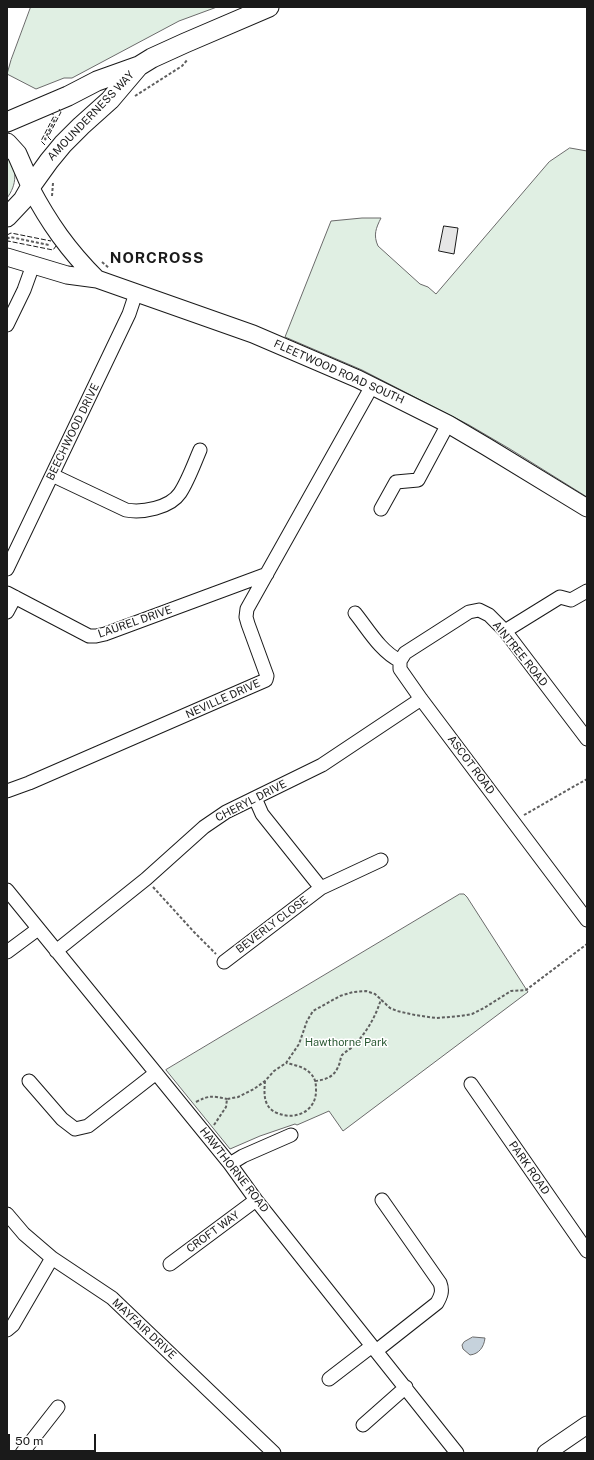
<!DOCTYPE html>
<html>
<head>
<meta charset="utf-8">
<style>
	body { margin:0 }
	#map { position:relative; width:594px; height:1460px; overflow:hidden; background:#fff; font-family:"Public Sans",sans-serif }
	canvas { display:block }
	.frame { position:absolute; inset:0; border:8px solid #1a1a1a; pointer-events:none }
	.scale { position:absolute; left:8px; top:1434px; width:88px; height:18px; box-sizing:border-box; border:2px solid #1a1a1a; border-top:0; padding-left:5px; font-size:12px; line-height:14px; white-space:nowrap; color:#1a1a1a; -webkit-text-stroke:3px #fff; paint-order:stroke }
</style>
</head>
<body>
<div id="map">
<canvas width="594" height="1460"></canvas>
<div class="frame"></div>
<div class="scale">50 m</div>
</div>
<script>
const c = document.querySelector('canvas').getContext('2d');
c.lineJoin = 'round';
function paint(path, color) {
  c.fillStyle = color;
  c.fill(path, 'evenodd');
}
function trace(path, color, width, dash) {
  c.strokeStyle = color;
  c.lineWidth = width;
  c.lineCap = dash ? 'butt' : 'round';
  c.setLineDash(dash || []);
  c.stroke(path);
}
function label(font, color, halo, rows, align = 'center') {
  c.font = font + ' "Public Sans",sans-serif';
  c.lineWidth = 3;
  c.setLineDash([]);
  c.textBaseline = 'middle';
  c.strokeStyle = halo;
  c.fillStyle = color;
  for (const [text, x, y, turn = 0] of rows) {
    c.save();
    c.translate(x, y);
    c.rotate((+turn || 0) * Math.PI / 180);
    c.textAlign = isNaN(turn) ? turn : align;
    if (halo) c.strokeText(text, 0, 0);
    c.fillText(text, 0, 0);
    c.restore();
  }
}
const green = new Path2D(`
	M31 7H217L179 21 72 78H64L36 89 7 74 11 60Z
	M570 148 587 151V497L510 449 469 425 362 370 285 337 331 221 362 218H381C376 228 373 235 378 246L420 284 428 287 436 294 549 162Z
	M7 156C18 169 17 185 7 198Z
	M460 894H464L467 897 528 992 343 1131 329 1111 297 1125 295 1124 260 1136 230 1149 166 1070Z`);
paint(green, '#e0efe3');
trace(green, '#6a6a6a', 1);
const water = new Path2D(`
	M473 1337 485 1338C484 1347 479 1354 470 1355L463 1349 462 1345 464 1342Z`);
paint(water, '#c6d2dc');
trace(water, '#6a6a6a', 1);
const building = new Path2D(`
	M444 226 458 228 454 254 439 251Z`);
paint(building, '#e6e6e6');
trace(building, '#1a1a1a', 1);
const minor = new Path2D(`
	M7 325 24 290 33 265
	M52 475 126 510C142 513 170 508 180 493 188 481 194 464 200 450
	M381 509 396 482 418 480 448 424
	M7 569 129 314 136 293
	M7 593 89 636H96L105 634 267 574
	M7 612 15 597
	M355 613C368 629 380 651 400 661V669L421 699 587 920
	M505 631 560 597 571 600 587 591
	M400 661 405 653 469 612 479 610 489 615 505 631 587 739
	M7 791 29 783 266 680 267 676 248 624 246 617 247 609 372 386
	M255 798 262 814 321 888
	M7 890 230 1164 256 1200 457 1453
	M56 951 146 879 204 827 226 812 322 765 421 699
	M7 952 38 929
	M224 962 321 888 381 860
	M29 1081 62 1119 75 1129 88 1126 156 1073
	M471 1084 587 1251
	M230 1164 243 1156 291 1135
	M7 1214 24 1234 52 1258 112 1298 274 1453
	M170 1264 256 1200
	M7 1330 13 1325 52 1258
	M376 1351 437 1303C441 1296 443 1291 440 1283L382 1200
	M329 1379 372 1346
	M363 1425 406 1387
	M22 1453 58 1407`);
const major = new Path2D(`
	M30 187C49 223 68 250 97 279
	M7 257 67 275 97 279 253 334 358 379 448 424 487 447 587 508
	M546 1453 587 1425`);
const highway = new Path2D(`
	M7 122 68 96 97 81 139 66 152 58 185 43 269 7
	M7 143 17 154 31 186 23 200 7 217
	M31 186 49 161 63 144 81 126 110 100 138 67`);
trace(minor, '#1a1a1a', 15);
trace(major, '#1a1a1a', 19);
trace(highway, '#1a1a1a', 21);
trace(new Path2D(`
	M135 96 182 66 188 59
	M46 140 45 139 56 117
	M52 196 53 183
	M7 239 10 237 49 245
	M102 262 109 268
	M524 815 587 779
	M153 887 194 932 216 954
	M265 1081C264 1094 263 1107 277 1113 296 1121 317 1111 316 1089 316 1083 315 1078 311 1074 305 1067 295 1065 286 1063
	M315 1081C325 1080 334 1077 338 1067 340 1064 340 1059 342 1055 346 1051 351 1049 354 1045 367 1032 376 1016 381 999
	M196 1102C209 1095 213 1096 227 1099
	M214 1125 226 1107 227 1099 238 1097 254 1089 265 1081 274 1071 286 1063 299 1044 307 1021 313 1011 340 996 353 992 366 991 375 994 390 1008 397 1011 415 1015 436 1018 461 1016 472 1014 484 1008 511 991 526 990 587 944`), '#5f5f5f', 2, [3, 2]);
trace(minor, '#fff', 13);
trace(major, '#fff', 17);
trace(highway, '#fff', 19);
trace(new Path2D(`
	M51 140 48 137 61 112 59 109
	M45 145 41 141 54 116 52 113
	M7 235 11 233 51 241
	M7 243 8 241 53 250 56 246`), '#1a1a1a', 1, [5, 2]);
label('11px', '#1a1a1a', '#fff', [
	["AMOUNDERNESS WAY",91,116,-46],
	["FLEETWOOD ROAD SOUTH",339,372,24],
	["BEECHWOOD DRIVE",73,432,-64],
	["LAUREL DRIVE",135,622,-19],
	["AINTREE ROAD",520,654,51],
	["NEVILLE DRIVE",223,699,-24],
	["ASCOT ROAD",471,765,53],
	["CHERYL DRIVE",251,801,-27],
	["BEVERLY CLOSE",272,925,-37],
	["PARK ROAD",529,1168,55],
	["HAWTHORNE ROAD",234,1170,52],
	["CROFT WAY",213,1232,-36],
	["MAYFAIR DRIVE",144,1329,43]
]);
label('11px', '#2b5a34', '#fff', [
	["Hawthorne Park",346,1043]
]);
c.letterSpacing = '1px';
label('bold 15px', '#1a1a1a', '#fff', [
	["NORCROSS",157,258]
]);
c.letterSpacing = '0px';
</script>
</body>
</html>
